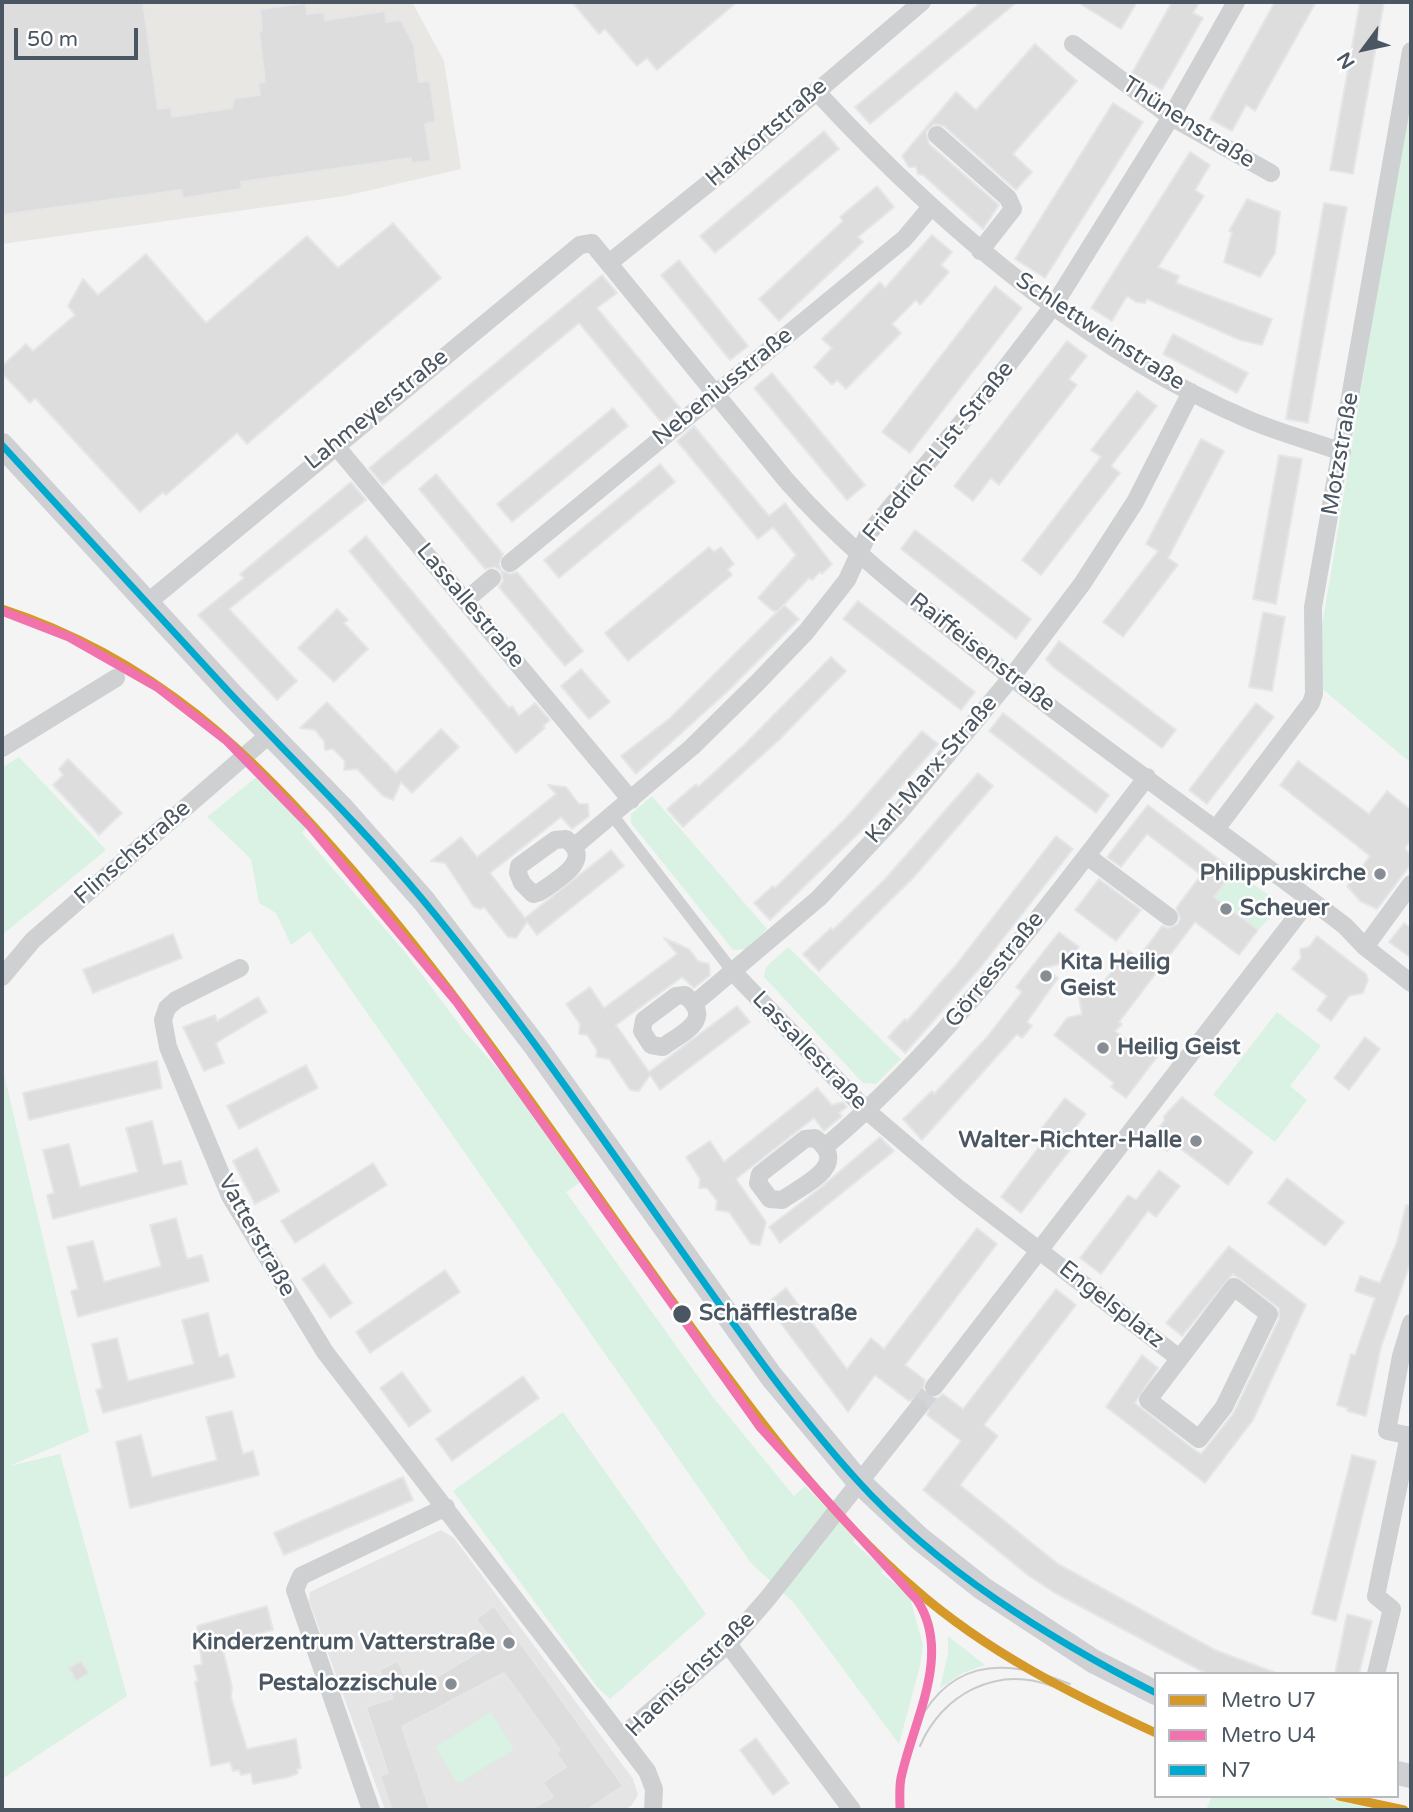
<!DOCTYPE html>
<html>
<head>
<meta charset="utf-8">
<style>
	body { margin:0 }
	#map { position:relative; width:1413px; height:1812px; overflow:hidden; background:#f4f4f4; font-family:"Varela Round",sans-serif }
	canvas { display:block }
	.frame { position:absolute; inset:0; border:4px solid #4a5661; pointer-events:none }
	.legend { position:absolute; left:1154px; top:1672px; width:245px; height:126px; box-sizing:border-box; background:#fff; border:2px solid #b7bbc0; margin:0; padding:9px 12px; list-style:none; font-size:21px; color:#4a5661 }
	.legend li { display:flex; align-items:center; gap:14px; height:35px }
	.legend b { width:35px; border:2px solid #b7bbc0 }
	.north { position:absolute; left:1329px; top:14px; width:70px; height:70px; -webkit-text-stroke:5px #fff; paint-order:stroke; rotate:237deg; font-size:19px; font-weight:700; line-height:28px; text-align:center; color:#4a5661 }
	.north::after { content:''; display:block; margin:auto; width:24px; height:32px; background:#4a5661; clip-path:polygon(50% 0,100% 100%,50% 72%,0 100%) }
	.scale { position:absolute; left:14px; top:28px; width:124px; height:32px; box-sizing:border-box; border:4px solid #4a5661; border-top:0; padding-left:9px; font-size:21px; line-height:24px; white-space:nowrap; color:#4a5661; -webkit-text-stroke:5px #fff; paint-order:stroke }
</style>
</head>
<body>
<div id="map">
<canvas width="1413" height="1812"></canvas>
<div class="frame"></div>
<ul class="legend">
<li><b style="height:9px;background:#d5992a"></b>Metro U7</li>
<li><b style="height:9px;background:#f172ac"></b>Metro U4</li>
<li><b style="height:9px;background:#00a9ce"></b>N7</li>
</ul>
<div class="north">N</div>
<div class="scale">50 m</div>
</div>
<script>
const c = document.querySelector('canvas').getContext('2d');
c.lineJoin = 'round';
function paint(path, color) {
  c.fillStyle = color;
  c.fill(path, 'evenodd');
}
function trace(path, color, width, dash) {
  c.strokeStyle = color;
  c.lineWidth = width;
  c.lineCap = dash ? 'butt' : 'round';
  c.setLineDash(dash || []);
  c.stroke(path);
}
function label(font, color, halo, rows, align = 'center') {
  c.font = font + ' "Varela Round",sans-serif';
  c.lineWidth = 5;
  c.setLineDash([]);
  c.textBaseline = 'middle';
  c.strokeStyle = halo;
  c.fillStyle = color;
  for (const [text, x, y, turn = 0] of rows) {
    c.save();
    c.translate(x, y);
    c.rotate((+turn || 0) * Math.PI / 180);
    c.textAlign = isNaN(turn) ? turn : align;
    if (halo) c.strokeText(text, 0, 0);
    c.fillText(text, 0, 0);
    c.restore();
  }
}
paint(new Path2D(`
	M2 2H412L444 61 461 169 345 196 2 244Z`), '#e8e7e3');
paint(new Path2D(`
	M441 1530 454 1538 633 1779 638 1795 631 1806 624 1810H385L309 1601 310 1592Z`), '#e6e5e6');
paint(new Path2D(`
	M1411 87V763L1313 681Z
	M19 757 106 850 2 935V768Z
	M259 775 307 827 302 833 405 952 465 1032 514 1087 582 1181 566 1192 712 1396 794 1496 805 1486 856 1538 853 1542 884 1569 881 1573 909 1594 923 1645 920 1666 899 1744 794 1603 751 1563 310 931 291 945 276 913 259 903 251 859 207 817Z
	M652 796 767 929 746 949 733 950 631 823V814Z
	M1234 871 1273 898C1281 912 1267 920 1258 930L1214 897Z
	M788 947 901 1059 876 1084 863 1083 764 977 766 967Z
	M1277 1012 1321 1046 1290 1086 1307 1100 1275 1142 1213 1095Z
	M2 1066 89 1432 9 1466 60 1454 127 1696 2 1779Z
	M563 1412 706 1614 610 1699 598 1688 453 1491Z
	M948 1636 985 1665 963 1673 940 1688 948 1653Z
	M491 1712 514 1749 458 1784 435 1747Z
	M1212 1796H1318L1378 1810H1206Z`), '#d9f2e3');
const building = new Path2D(`
	M2 2H143L158 109 171 107 172 117 232 108 234 98 260 95 258 83 265 82 259 31H262L260 9 306 3 307 14 324 12 325 20 385 11 386 22 401 20 414 45 419 82 430 81 436 122 425 124 431 161 411 163V158L241 182 242 189 183 198 181 190 2 215Z
	M572 2H737L657 70 647 58 637 66 605 29 599 34Z
	M981 2H1017L870 124 855 107Z
	M1077 2H1137L1121 29Z
	M1172 2H1200L1193 13 1203 18 1162 90 1132 73Z
	M1275 2H1316L1255 111 1246 105 1232 131 1210 119Z
	M1360 2H1384L1353 174 1330 170Z
	M1035 44 1077 81 1013 154 1032 172 1016 190 944 126 934 124 926 132 929 144 999 205 983 229 923 175 918 174 916 167H909L902 156 956 92 976 110Z
	M1113 103 1143 122 1045 278 1015 259Z
	M824 131 839 149 715 253 700 236Z
	M1190 152 1210 165 1195 190 1204 196 1158 267 1179 276 1176 283 1272 319 1262 345 1240 340 1147 299 1145 303 1136 302 1127 296 1112 321 1091 308Z
	M877 186 894 207 858 237 863 242 779 321 759 299 843 221 840 217Z
	M1247 199 1280 212 1275 253 1260 277 1224 262 1232 232 1229 231Z
	M1324 203 1347 207 1308 423 1286 419Z
	M393 223 441 278 247 444 237 433 166 495 163 492 140 512 35 398 30 403 2 373V366L26 344 33 351 75 315 68 306 83 279 98 295 146 254 206 323 307 236 338 268Z
	M932 235 952 252 941 265 949 272 920 305 916 300 892 324 901 333 846 389 837 380 832 385 814 367 832 348 822 339 880 282 885 288Z
	M679 260 748 346 730 360 661 275Z
	M602 275 617 293 597 308 680 408 662 423 579 323 383 485 369 468Z
	M995 286 1022 308 910 453 882 432Z
	M1173 334 1248 373 1237 393 1163 354Z
	M1067 341 1087 356 1069 379 1077 385 999 485 991 478 973 501 954 486Z
	M772 373 865 485 847 500 754 388Z
	M1137 391 1157 406 1111 466 1120 473 1041 575 1022 560 1101 457 1091 450Z
	M613 408 628 426 512 522 497 504Z
	M694 426 769 516 785 503 832 564 822 574 820 572 812 580 809 578 778 611H773L758 598 796 555 773 527 758 539 677 441Z
	M1201 439 1224 451 1168 558 1178 565 1123 637 1103 622 1158 551 1146 544Z
	M1279 455 1302 459 1276 604 1253 599Z
	M660 464 675 482 559 578 544 560Z
	M436 474 503 554 499 564 502 571 511 574 517 572 583 651 565 666 499 587 503 581 501 571 495 567 485 569 419 489Z
	M351 482 366 500 229 609 297 681 277 700 198 615 244 578 240 574Z
	M915 530 1031 619 1016 639 901 549Z
	M366 536 509 708 512 706 519 716 535 703 550 720 543 726 545 728 516 753 349 551Z
	M709 547 714 552 721 547 734 564 728 569 732 575 628 661 605 633Z
	M858 601 975 692 961 710 843 619Z
	M784 605 799 619 729 690 636 774 621 756 670 718Z
	M337 609 348 620 344 623 368 649 334 682 298 648Z
	M1263 612 1285 617 1272 691 1249 687Z
	M1059 641 1176 730 1162 748 1053 667 1046 659Z
	M831 657 846 671 780 739 683 827 667 809 696 784 698 787 744 745Z
	M581 669 610 702 589 719 561 686Z
	M327 702 396 773 441 729 459 747 412 793 401 782 393 800 383 796 357 769 344 770 345 761 333 749 325 750 324 741 315 730 300 728Z
	M1256 703 1274 717 1207 804 1189 790Z
	M1003 713 1109 795 1096 813 989 731Z
	M922 731 938 744 869 823 770 920 754 903 773 886 775 888 846 818Z
	M68 759 122 813 99 835 53 785 63 775 59 769Z
	M1298 761 1369 814 1387 791 1411 810V840L1405 848 1411 856V864L1377 909 1360 901 1347 886 1370 856 1280 785Z
	M978 773 993 786 914 877 819 971 803 954 831 928 833 930 886 878Z
	M548 785 566 787 579 804H588L589 816 572 829 561 817 490 873 525 918 611 850 624 866 537 935 527 922 516 938 508 937 484 907 481 909 474 907 445 863 431 861 461 837 477 857 556 794Z
	M1148 805 1234 871 1214 897 1258 930 1239 955 1195 922 1119 1022 1122 1024 1115 1031 1140 1050 1142 1046 1157 1057 1126 1098 1111 1087 1114 1083 1054 1035 1067 1018 1082 1014 1079 997H1092L1128 950 1138 958 1162 926 1168 928 1178 924 1180 918 1176 908 1201 875 1147 834 1121 867 1107 857Z
	M1056 836 1073 849 980 968 905 1053 888 1037 905 1019 907 1021 956 965Z
	M1099 879 1141 910 1116 941 1075 910Z
	M1404 923 1411 928V958L1389 942Z
	M1059 932 1079 947 1068 962 1044 968 1058 978 1027 1022 1032 1026 1022 1038 1017 1034 922 1140 903 1119 932 1091 934 1094 987 1037 1022 992 1016 987Z
	M173 934 182 958 93 993 83 970Z
	M1317 936 1366 974 1368 980 1363 993 1349 996 1331 1021 1317 1010 1327 996 1292 969 1301 958 1300 949 1309 947Z
	M664 938 689 949 698 961 709 964 710 975 694 988 682 977 616 1025 649 1072 737 1006 750 1022 660 1090 650 1075 639 1091 630 1090 609 1059 596 1057 597 1050 587 1035 579 1034 580 1024 566 1004 590 987 604 1008 677 954Z
	M258 997 267 1012 216 1043 224 1063 204 1071 183 1027 215 1015 217 1021Z
	M1365 1037 1380 1049 1349 1090 1334 1078Z
	M157 1061 162 1088 29 1120 23 1093Z
	M306 1065 318 1088 239 1129 227 1106Z
	M817 1088 832 1105 843 1102 847 1107 839 1113 842 1116 824 1131 814 1118 736 1179 766 1222 760 1245 751 1244 729 1212 716 1210 717 1201 707 1188H699L700 1179 686 1157 710 1141 724 1162Z
	M1182 1097 1253 1152 1228 1185 1173 1143 1167 1151 1151 1138 1164 1121V1116Z
	M1065 1098 1086 1114 1062 1144 1070 1150 1021 1213 1001 1197 1048 1135 1041 1129Z
	M152 1121 163 1165 181 1161 187 1184 53 1219 47 1195 54 1193 43 1150 69 1144 80 1187 138 1172 126 1128Z
	M880 1137 894 1151 780 1243 769 1227 819 1189Z
	M257 1148 279 1191 255 1204 233 1161Z
	M373 1163 387 1185 295 1243 281 1221Z
	M1159 1170 1180 1186 1156 1217 1148 1211 1101 1274 1080 1258 1128 1195 1136 1200Z
	M1287 1178 1344 1222 1325 1246 1268 1203Z
	M1406 1205 1411 1206V1261L1381 1347 1366 1416 1347 1411 1348 1408 1337 1405 1351 1354 1355 1355 1375 1298 1355 1291 1360 1276 1380 1283 1397 1242Z
	M176 1218 187 1259 202 1255 209 1281 78 1317 71 1291 78 1289 67 1247 93 1241 104 1282 161 1266 150 1225Z
	M977 1228 997 1244 905 1365 925 1380 923 1391 928 1396 938 1398 943 1394 963 1409 1056 1289 1076 1305 984 1425 998 1436 960 1485 1058 1564 1215 1650 1279 1674H1207L1055 1593 1029 1576 923 1490 961 1441 927 1415 929 1409 926 1400 919 1397 909 1401 875 1375 848 1412 766 1304 786 1288 847 1369 871 1338 884 1349Z
	M1229 1246 1306 1305 1253 1420 1205 1483 1106 1407 1142 1355 1158 1368 1135 1403 1192 1448 1201 1454 1233 1414 1279 1319V1308L1233 1274 1182 1336 1166 1323Z
	M324 1264 352 1303 330 1318 302 1279Z
	M445 1270 460 1292 370 1353 356 1332Z
	M208 1313 219 1357 228 1354 235 1377 103 1413 96 1390 102 1388 92 1344 117 1338 128 1381 194 1364 182 1320Z
	M402 1372 431 1411 409 1427 380 1388Z
	M523 1376 539 1398 452 1461 436 1439Z
	M232 1411 243 1454 253 1451 259 1475 130 1508 116 1442 141 1435 152 1477 217 1460 206 1417Z
	M1352 1455 1376 1461 1336 1621 1312 1614Z
	M403 1477 413 1500 284 1555 274 1533Z
	M267 1606 273 1630 257 1634 259 1641 223 1650 232 1687 231 1697 247 1749 296 1739 301 1768 297 1769 298 1773 289 1777 253 1784 251 1773 241 1775 239 1770 233 1771 230 1762 211 1766 195 1682 198 1681 194 1666 202 1664 197 1626Z
	M494 1606 623 1786 587 1810H529L553 1797 543 1782 566 1767 556 1753 560 1750 504 1673 402 1727 430 1810H392L380 1776 388 1773 366 1707 393 1698 379 1670 398 1661 411 1689 440 1675 494 1643 476 1619Z
	M1347 1614 1372 1621 1359 1674H1335Z
	M81 1661 89 1673 76 1681 69 1668Z
	M756 1738 789 1783 773 1795 740 1750Z`);
paint(building, '#ddddde');
trace(building, '#e5e6e7', 2);
trace(new Path2D(`
	M918 1408 934 1387`), '#d2d4d7', 18, [18, 9]);
trace(new Path2D(`
	M613 816 733 972`), '#ced0d2', 12);
trace(new Path2D(`
	M1073 44 1171 117 1271 173
	M816 91C937 222 1082 348 1247 419 1277 432 1311 441 1342 452
	M937 135 1008 198 1013 209 980 251
	M609 263 725 170 922 2
	M335 445 631 800
	M510 563 904 239 931 207
	M466 600 492 578
	M147 603 580 245 592 243 786 480C839 541 900 589 963 639 1087 739 1219 829 1345 926L1365 947 1411 983
	M2 748 116 678
	M1216 829 1311 703 1314 694 1313 607 1411 51
	M566 839C595 860 558 879 540 892L533 894 522 883 518 873 519 866 555 840Z
	M575 846 692 747 757 683 806 632 847 580 868 534 988 391 1054 305 1171 117 1236 2
	M1087 856 1169 917
	M1365 947 1411 884
	M240 968 176 1000 167 1008 163 1020 168 1047 230 1196 325 1352 647 1771 654 1789 653 1810
	M733 972 867 1111 959 1189 1179 1358
	M2 977 33 940 269 735
	M685 995C715 1020 683 1032 663 1047L651 1045 642 1031 644 1020 676 996Z
	M695 1003 819 898 898 814 1011 678 1082 584 1135 502 1191 392
	M815 1138C851 1165 805 1184 782 1200L770 1199 758 1183 760 1174 805 1139Z
	M826 1146C951 1040 1047 907 1147 777
	M1234 1287 1269 1314 1224 1407 1199 1439 1148 1400Z
	M1411 1323 1401 1356 1387 1431 1411 1436
	M934 1387 1310 899
	M1392 1609 1376 1596 1409 1435
	M728 1644 852 1810
	M1376 1674 1392 1609
	M621 1737 728 1644 768 1598 918 1408
	M371 1810 295 1590 301 1576 446 1507`), '#ced0d2', 18);
trace(new Path2D(`
	M2 445 232 695 341 807 424 901 536 1047 771 1376 858 1481 920 1539 982 1588 1093 1661 1156 1693
	M1397 1773 1411 1776`), '#ced0d4', 24);
trace(new Path2D(`
	M912 1736C944 1660 1001 1655 1070 1684
	M920 1746C942 1694 997 1665 1052 1686`), '#c9cacc', 2);
trace(new Path2D(`
	M2 445C78 527 153 610 229 692 294 761 362 827 423 900 522 1019 609 1149 698 1274 748 1344 798 1415 856 1479 937 1569 1048 1638 1156 1693`), '#00a9ce', 7);
trace(new Path2D(`
	M2 609C155 659 250 752 353 871 468 1005 565 1151 667 1294 742 1398 819 1506 916 1590 987 1652 1071 1694 1156 1733
	M1339 1796 1404 1810`), '#d5992a', 9);
trace(new Path2D(`
	M2 611 69 637 157 687 227 741 310 826 456 1001 760 1427 917 1600C953 1654 913 1721 901 1778 899 1788 900 1799 900 1810`), '#f172ac', 9);
for (const [x, y, r, color] of [
	[1380,874,7,"#868d94"],
	[1226,909,7,"#868d94"],
	[1046,976,7,"#868d94"],
	[1103,1048,7,"#868d94"],
	[1196,1141,7,"#868d94"],
	[682,1314,10,"#4a5661"],
	[509,1643,7,"#868d94"],
	[451,1684,7,"#868d94"]
]) {
  const dot = new Path2D();
  dot.arc(x, y, r, 0, 2 * Math.PI);
  c.fillStyle = color;
  c.fill(dot);
  trace(dot, '#fff', 2.5);
}
label('23px', '#4a5661', '#fff', [
	["Thünenstraße",1188,123,32],
	["Harkortstraße",767,133,-41],
	["Schlettweinstraße",1100,332,33],
	["Nebeniusstraße",723,387,-39],
	["Lahmeyerstraße",377,410,-39],
	["Friedrich-List-Straße",939,452,-51],
	["Motzstraße",1341,454,-80],
	["Lassallestraße",470,606,50],
	["Raiffeisenstraße",982,653,38],
	["Karl-Marx-Straße",932,770,-49],
	["Flinschstraße",133,853,-41],
	["Görresstraße",995,970,-51],
	["Lassallestraße",809,1051,46],
	["Vatterstraße",256,1236,61],
	["Engelsplatz",1111,1305,38],
	["Haenischstraße",691,1675,-44]
]);
label('bold 23px', '#4a5661', '#fff', [
	["Philippuskirche",1366,874],
	["Scheuer",1240,909,"left"],
	["Kita Heilig",1060,963,"left"],
	["Geist",1060,989,"left"],
	["Heilig Geist",1117,1048,"left"],
	["Walter-Richter-Halle",1182,1141],
	["Kinderzentrum Vatterstraße",495,1643],
	["Pestalozzischule",437,1684]
], 'right');
label('bold 23px', '#4a5661', '#fff', [
	["Schäfflestraße",699,1314]
], 'left');
</script>
</body>
</html>
